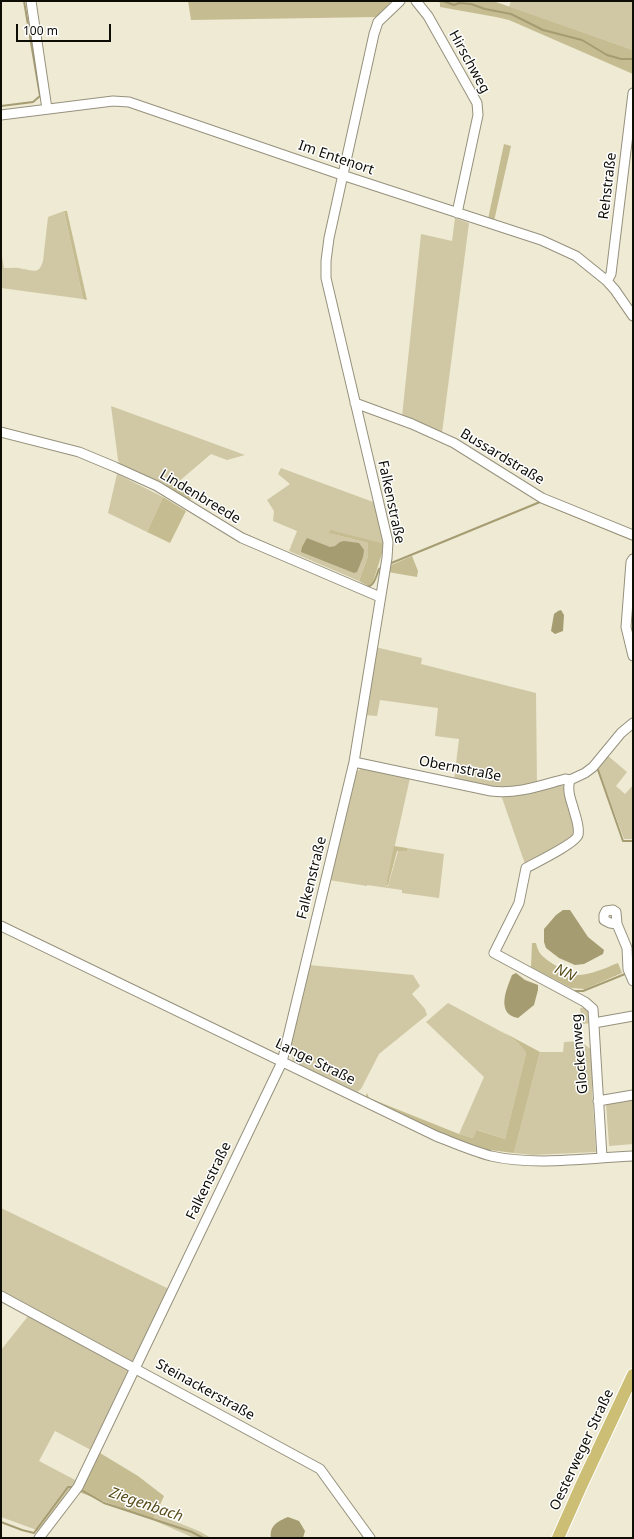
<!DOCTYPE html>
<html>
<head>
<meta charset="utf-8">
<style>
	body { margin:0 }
	#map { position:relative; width:634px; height:1539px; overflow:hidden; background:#eeead3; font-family:"Noto Sans",sans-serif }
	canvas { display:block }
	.frame { position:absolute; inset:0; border:2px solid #0d0c05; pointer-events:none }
	.scale { position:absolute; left:16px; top:24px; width:95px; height:18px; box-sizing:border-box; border:2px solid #0d0c05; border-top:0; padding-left:5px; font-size:12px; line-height:14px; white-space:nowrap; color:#0d0c05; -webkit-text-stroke:3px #fff; paint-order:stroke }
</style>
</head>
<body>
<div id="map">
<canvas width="634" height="1539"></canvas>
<div class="frame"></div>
<div class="scale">100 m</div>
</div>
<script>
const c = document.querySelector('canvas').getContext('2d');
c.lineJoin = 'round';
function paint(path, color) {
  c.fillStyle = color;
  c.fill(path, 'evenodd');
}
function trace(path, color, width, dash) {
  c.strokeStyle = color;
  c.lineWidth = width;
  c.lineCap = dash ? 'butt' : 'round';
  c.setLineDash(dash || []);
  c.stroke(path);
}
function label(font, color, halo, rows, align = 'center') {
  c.font = font + ' "Noto Sans",sans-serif';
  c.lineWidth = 3;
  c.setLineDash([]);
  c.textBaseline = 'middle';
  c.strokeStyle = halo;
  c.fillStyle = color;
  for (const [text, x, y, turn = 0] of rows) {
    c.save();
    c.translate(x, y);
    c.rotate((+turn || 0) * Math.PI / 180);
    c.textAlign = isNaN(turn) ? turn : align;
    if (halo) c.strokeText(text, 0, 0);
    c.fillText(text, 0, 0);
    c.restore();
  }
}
paint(new Path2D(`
	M511 1H633V50L509 7Z
	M64 211 83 299 1 288V251L4 268C10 268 17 267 23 269 35 271 39 274 43 261L48 217Z
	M455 218 469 223 442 433 402 417 421 234 452 241Z
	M111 406 245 455 227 460 211 454 177 483 172 480 164 487 121 466 118 460Z
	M281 468 376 503 385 544 329 533 368 543V556L359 581 289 551 297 531 273 521 274 511 267 500 290 484 278 474Z
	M117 474 163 497 147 532 108 513Z
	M375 647 422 658 421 664 536 693 537 784 505 789 454 780 459 739 435 736 438 708 380 700 377 716 365 715Z
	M607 755 627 772 616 786 625 794 633 785V839H624L597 766Z
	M362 768 410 778 386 885 388 886 398 851H406L407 848 444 854 439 898 402 893V890L367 885V886L329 880 355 773Z
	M560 784 565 787 576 829 573 837 525 864 501 795Z
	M309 965 413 975 420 986 412 994 425 1009 427 1015 379 1054 361 1089 357 1092 293 1061 290 1050Z
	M448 1003 513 1038 522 1046 526 1053 505 1139 478 1130 473 1138 459 1134 484 1077 426 1022Z
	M580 1008H589L592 1023 582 1024Z
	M580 1041 592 1050V1090L596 1152 532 1155 514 1153 540 1052H563L564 1042Z
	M633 1098V1144L609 1146 606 1103Z
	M1 1208 171 1290 135 1362 131 1364 1 1294Z
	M29 1315 132 1369 93 1451 55 1431 39 1461 77 1481 38 1532 34 1529 1 1517V1350Z
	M156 1514 199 1531 211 1538H194L153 1520Z`), '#d0c8a5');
paint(new Path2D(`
	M188 1H392L377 17 191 20Z
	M438 1 496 2 633 50V74L509 20 496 17 440 7V3Z
	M504 144 511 146 494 221 488 219Z
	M64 211H67L87 300 83 299Z
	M172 480 197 494 188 501 164 487Z
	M163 497 186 511 170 543 147 532Z
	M330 530 385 544 373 582 368 586 359 581 368 556V543L329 533Z
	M412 556 418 571 417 577 388 572 389 566Z
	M394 846 407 848V851H397L388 885H386Z
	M532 943H536C538 954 544 958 553 964 560 968 567 974 575 975 589 976 605 968 618 963L622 973 585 989 571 988 531 967Z
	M488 1024 540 1052 514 1153 473 1148 367 1100 366 1096 367 1093 369 1098 459 1134 473 1138 477 1130 505 1139 526 1053C518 1038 502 1032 488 1024Z
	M100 1453 138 1476 164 1496 153 1520 79 1492Z`), '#c6bc91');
paint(new Path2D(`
	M307 538 330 547 335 546 340 542 344 541 359 543 364 550 363 557 357 572 354 573 301 552 302 547Z
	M561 610 564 615 563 631 555 634 551 631 554 614 558 611Z
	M563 910H570L588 937 604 950 603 954 584 964 575 965 559 958 546 948 544 942V929L556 915Z
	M516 973 525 980 538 985V990L534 1005 518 1018C495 1014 507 988 512 975Z
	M288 1517 299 1521 305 1531 303 1538H271C269 1526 278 1521 288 1517Z`), '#a69c72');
trace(new Path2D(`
	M443 1 454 5 459 3 471 4 485 9 511 14 543 30 582 40 607 55 621 59H633
	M1 106 33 102 40 96 24 1
	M244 534 285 552
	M389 564 540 502 633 540
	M366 587C375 586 376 576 379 569L382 567
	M597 767 623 841H633
	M572 991H583L625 974
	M83 1491 104 1503 192 1532 203 1538
	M1 1522 22 1530 34 1533 68 1487H74`), '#a69c72', 2);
const minor = new Path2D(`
	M31 1 47 109
	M416 1 428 16 477 103 478 115 457 213
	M1 115 113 101 129 102 342 175 541 240 576 256 607 281 615 290 633 316
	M607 281 611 274 633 93
	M355 403 412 424 454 443 542 498 633 535
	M1 432 79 452 115 467 157 486 242 538 380 597
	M633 559 631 562 626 627 633 656
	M354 762 491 791C518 794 539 786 565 779L570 780 585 773 593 767 621 733 633 723
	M570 780C567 789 570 798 573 807 575 816 580 826 578 835 576 843 535 863 526 868L519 903 494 953 585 1002 593 1009 602 1157
	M617 924 610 923 604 920V915L606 911 613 910 616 912 617 924 627 948 628 969 633 981
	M1 926 436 1136C454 1143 472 1151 491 1156 534 1166 589 1158 633 1156
	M594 1023 633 1016
	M598 1101 633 1095
	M1 1296 320 1469 370 1538
	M39 1538 78 1487 282 1062 354 762 387 558 388 542 326 278V261L329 238 374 34 378 22 400 1`);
const major = new Path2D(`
	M558 1538 581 1486 633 1375`);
trace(minor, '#96917d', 11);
trace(major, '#fff', 14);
trace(minor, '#fff', 9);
trace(major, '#ccbe74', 12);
label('14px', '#0d0c05', '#fff', [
	["Hirschweg",469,62,61],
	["Im Entenort",336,158,19],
	["Rehstraße",608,186,-83],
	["Bussardstraße",502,457,31],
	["Lindenbreede",200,497,31],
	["Falkenstraße",391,502,78],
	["Obernstraße",460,769,11],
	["Falkenstraße",312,878,-76],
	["Glockenweg",580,1054,-95],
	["Lange Straße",315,1062,26],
	["Falkenstraße",209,1181,-64],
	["Steinackerstraße",205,1390,29],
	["Oesterweger Straße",582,1450,-65]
]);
label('italic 15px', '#584d19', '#fff', [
	["NN",565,973,26],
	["Ziegenbach",146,1505,19]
]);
</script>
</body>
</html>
